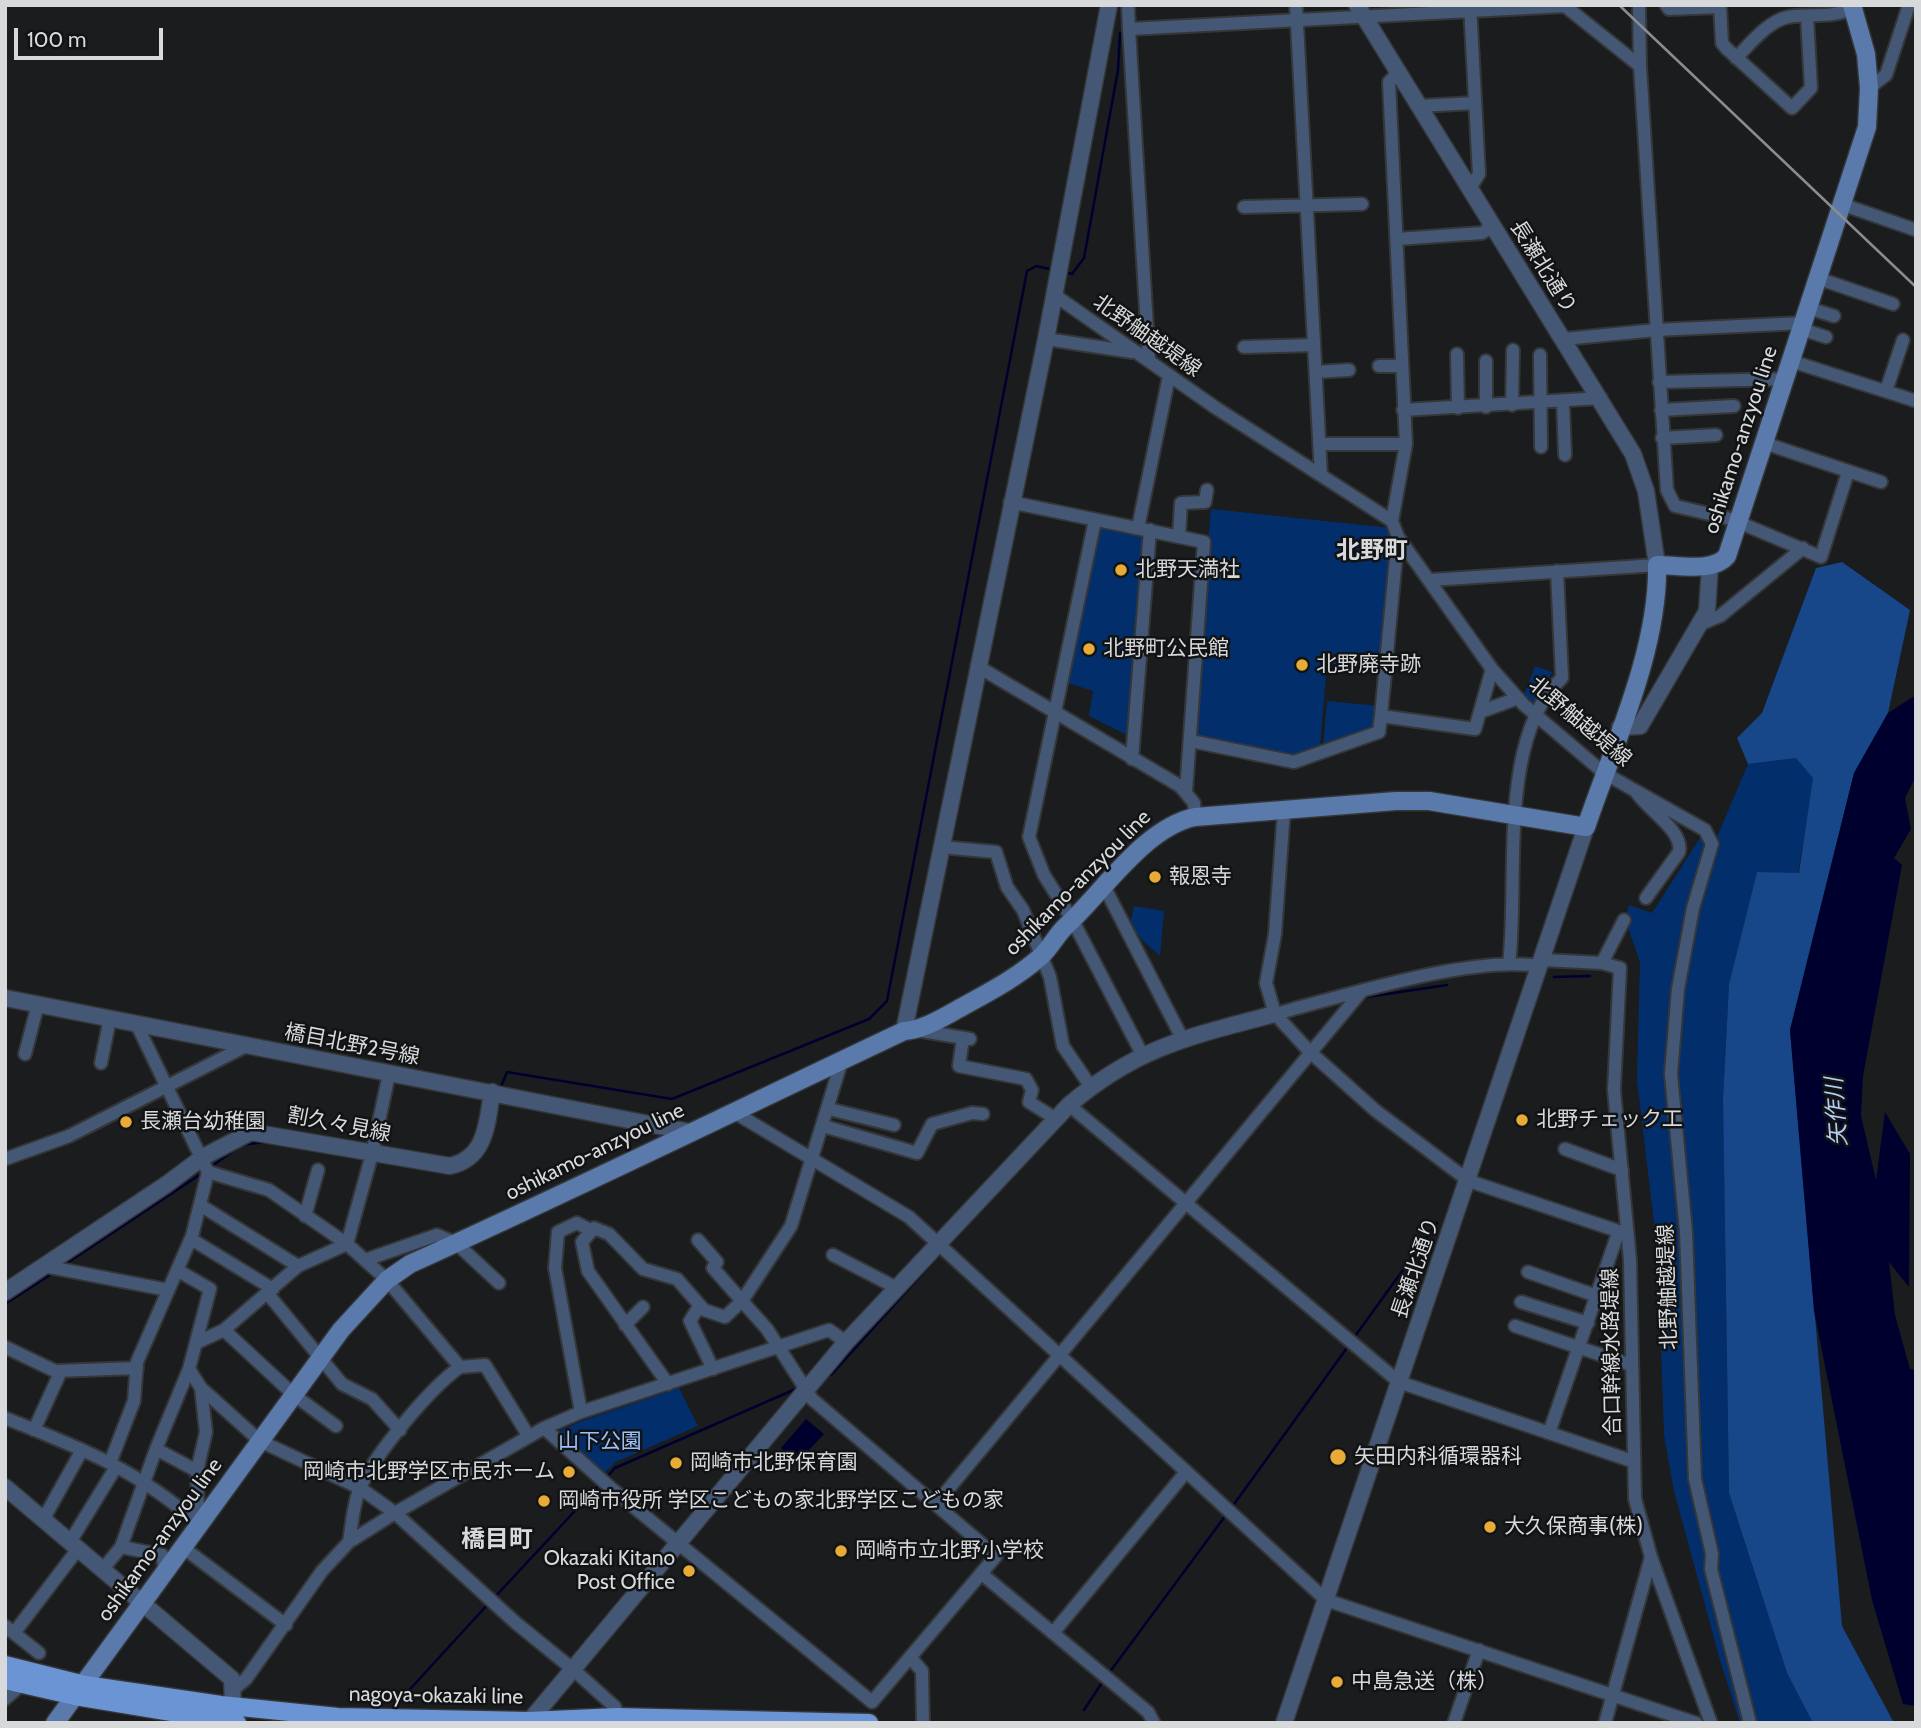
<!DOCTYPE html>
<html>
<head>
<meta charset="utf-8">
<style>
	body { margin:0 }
	#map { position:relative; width:1921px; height:1728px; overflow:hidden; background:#1a1c1e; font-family:Cabin,sans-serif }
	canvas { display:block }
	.frame { position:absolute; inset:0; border:7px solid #d8d9db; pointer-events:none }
	.scale { position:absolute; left:14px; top:28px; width:149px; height:32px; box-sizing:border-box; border:4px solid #d8d9db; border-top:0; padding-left:9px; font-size:21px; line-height:24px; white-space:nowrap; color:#d8d9db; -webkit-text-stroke:5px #111315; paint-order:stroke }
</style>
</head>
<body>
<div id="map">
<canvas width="1921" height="1728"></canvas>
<div class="frame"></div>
<div class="scale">100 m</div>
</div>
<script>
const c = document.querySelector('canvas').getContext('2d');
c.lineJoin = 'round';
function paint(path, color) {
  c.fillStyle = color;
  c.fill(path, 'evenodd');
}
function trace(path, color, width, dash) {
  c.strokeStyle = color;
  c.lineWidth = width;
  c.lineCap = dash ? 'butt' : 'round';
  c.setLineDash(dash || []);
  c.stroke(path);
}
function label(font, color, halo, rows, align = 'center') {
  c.font = font + ' Cabin,"Noto Sans JP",sans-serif';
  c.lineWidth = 5;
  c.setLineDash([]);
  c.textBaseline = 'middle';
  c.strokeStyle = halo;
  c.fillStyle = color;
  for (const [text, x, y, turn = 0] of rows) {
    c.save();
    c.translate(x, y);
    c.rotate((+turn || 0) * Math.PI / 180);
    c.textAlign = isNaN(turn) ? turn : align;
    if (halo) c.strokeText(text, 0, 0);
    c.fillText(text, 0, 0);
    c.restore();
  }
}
paint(new Path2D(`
	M1211 509 1391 528 1394 538 1383 669 1327 664 1320 746 1293 758 1191 737Z
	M1097 523 1146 532 1129 736 1089 716 1093 691 1065 682Z
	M1535 666 1552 672 1541 694 1540 714 1523 697Z
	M1327 701 1379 706 1377 729 1323 747Z
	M1797 758 1814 778 1798 874 1757 872 1729 984 1723 1099 1729 1493 1787 1673 1813 1723H1740L1720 1660 1674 1491 1664 1435 1658 1256 1637 1080 1640 962 1625 919 1629 905 1652 913 1705 830 1711 851 1748 764Z
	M1134 906 1164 911 1160 956 1143 941 1130 925Z
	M679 1388 698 1426 616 1462 601 1476 551 1435 582 1421Z`), '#022f6c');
paint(new Path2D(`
	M1842 562 1910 610 1888 713 1854 773 1790 1030 1842 1626 1894 1723H1813L1787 1673 1729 1493 1723 1099 1729 984 1757 872 1799 873 1813 778 1796 758 1748 764 1737 738 1762 713 1816 568Z`), '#174689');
paint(new Path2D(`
	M1916 695V776L1905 798 1911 829 1894 858 1902 865 1863 1076 1861 1116 1876 1180 1885 1112 1910 1154 1909 1287 1889 1262 1895 1315 1910 1369 1916 1370V1706L1903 1704 1872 1600 1814 1311 1790 1030 1854 773 1888 713Z
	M806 1419 824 1434 798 1462 781 1448Z`), '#00002f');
trace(new Path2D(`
	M1064 272 1072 274 1084 258 1118 70 1120 33
	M1554 977 1590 976
	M1360 998 1447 985
	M500 1089 507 1072 672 1099 869 1019 887 1001 1027 271 1036 266 1054 270
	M209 1168 242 1145 265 1142
	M948 1246 967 1225
	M64 1265 204 1172
	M5 1304 53 1273
	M1353 1339 1437 1223
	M827 1376 832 1374 941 1253
	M606 1478 615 1468 798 1388
	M1232 1507 1349 1345
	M494 1598 599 1485
	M1109 1673 1226 1515
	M401 1699 489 1603
	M1084 1710 1103 1681`), '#00002f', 2.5);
const minor = new Path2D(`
	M1128 5 1129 29 1565 6 1640 66
	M1296 5 1321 475
	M1639 5 1640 66 1667 490 1675 506 1731 519 1821 557 1848 472
	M1666 5 1669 9 1720 7
	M1720 5 1722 43 1726 48 1792 108 1811 88 1807 16
	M1129 29 1149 361
	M1736 58C1750 44 1768 21 1788 17 1811 13 1831 19 1853 8
	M1869 88 1886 75 1909 5
	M1419 106 1475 103
	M1470 188 1479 174 1470 5
	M1844 205 1916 230
	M1244 207 1362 204
	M1397 239 1482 233 1493 226
	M1817 278 1893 304
	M1053 294 1216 408 1392 521 1398 537 1492 669 1524 705 1604 773 1705 830 1712 844 1693 908 1678 989 1671 1074 1686 1232 1695 1479 1712 1554 1711 1569 1750 1723
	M1808 308 1834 316
	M1801 329 1826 337
	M1046 339 1132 352
	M1564 339 1656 330 1803 323
	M1244 347 1314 345
	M1457 354 1458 408
	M1540 355 1541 447
	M1486 361V407
	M1791 361 1916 401
	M1379 366H1402
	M1316 372 1349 370
	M1659 382 1785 379
	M1886 391 1903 340
	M1563 403 1565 455
	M1512 405 1513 350
	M1403 410 1601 398
	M1661 410 1734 406
	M1662 438 1716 435
	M1764 443 1881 482
	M1319 444H1406
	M1010 502 1204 542 1186 791
	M1095 520 1029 837 1044 875 1073 921 1142 1054
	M1392 521 1406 444 1389 82 1398 73
	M1138 528 1169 376
	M1179 536 1181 503 1205 502 1207 490
	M1431 580 1657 565
	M1701 624 1720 616 1803 548
	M977 666 1180 786 1194 803 1195 817
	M1480 712 1518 698
	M1381 716 1398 537
	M1191 741 1294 762 1379 732 1381 716 1475 729 1492 669
	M1132 759 1150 530
	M1637 793C1648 810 1684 831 1679 852L1646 898
	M1284 810 1275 934 1266 983 1275 1014 1310 1052 1376 1111 1469 1181 1627 1234
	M941 847 996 852 1007 887 1023 910 1050 977 1063 1046 1091 1087
	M1105 888 1182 1038
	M1543 960 1602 963 1620 968 1614 1090 1630 1260 1635 1499 1651 1557 1711 1723
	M1602 963 1624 920
	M1509 964C1519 882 1497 737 1562 678L1557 571
	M1275 1014C1344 996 1471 955 1540 966
	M916 1030 970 1039
	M963 1038 959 1066 1026 1079 1032 1090 1029 1102 1056 1119
	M25 1054 38 1004
	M101 1063 110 1018
	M1069 1105 1399 1382 1632 1461
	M829 1109 894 1125
	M732 1111 909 1217 1326 1600 1696 1723
	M823 1126 917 1153 932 1124 972 1113 983 1114
	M1565 1149 1622 1170
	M5 1159 69 1136 246 1046
	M208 1172 269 1190 347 1244 387 1280 460 1367C431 1387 374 1455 360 1488 353 1504 352 1525 349 1542
	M200 1205 298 1266
	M305 1216 318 1170
	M191 1239 273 1289
	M347 1244 372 1154 389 1074
	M833 1255 895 1287
	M365 1260 437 1235 456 1243 499 1283
	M44 1266 168 1290
	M177 1270 210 1289 189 1369 201 1388 260 1441 360 1488 395 1513 516 1623 575 1671 615 1707 617 1717
	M1528 1272 1597 1296
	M268 1294 342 1384 372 1399 400 1430
	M1521 1302 1588 1323
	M700 1305 690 1321 713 1369
	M625 1325 643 1307
	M1515 1326 1631 1365
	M224 1330 294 1395 336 1426
	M196 1343 224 1330 298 1266 347 1244
	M5 1347 55 1371 137 1368
	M460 1367 485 1365 528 1435
	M189 1369 156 1449 197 1471
	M668 1384 588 1271 582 1242 594 1228 609 1234 643 1269 677 1279 704 1310 725 1317 742 1301 713 1268 717 1262 698 1240
	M581 1412 555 1268 558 1232 577 1223 592 1231
	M5 1418C78 1447 139 1470 198 1524
	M544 1428 612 1489 872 1702 996 1556 812 1399 767 1329 742 1301 791 1226 842 1060
	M34 1430 61 1371
	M1549 1433 1618 1233
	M110 1463 134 1401 137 1362 192 1236 208 1172 136 1023
	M936 1504 1361 992
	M43 1520 82 1450
	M198 1524 197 1471 206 1432 201 1388
	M70 1542 116 1467
	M181 1546 286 1625
	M121 1547 162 1555 165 1570
	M102 1570 121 1547 156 1449
	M982 1574 1148 1712 1154 1723
	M5 1626 39 1653
	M14 1633 78 1549
	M1053 1633 1186 1472
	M910 1657 922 1671 923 1723
	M234 1689 246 1679 322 1571 349 1542 395 1513 544 1428 581 1412 829 1330 846 1342
	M5 1699 22 1684
	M1454 1723 1479 1650
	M1605 1723 1651 1557`);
const tertiary = new Path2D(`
	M1357 5 1633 454 1646 491 1657 565
	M1620 727 1640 726 1707 611 1710 566
	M5 998 690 1132
	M904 1031 1046 339 1109 5
	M5 1292 167 1184 203 1157 251 1132 450 1166C486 1158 487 1124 492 1092
	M5 1487 232 1679 233 1706
	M528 1723 846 1342 1069 1105C1137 1047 1191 1036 1275 1014
	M1284 1723 1586 827`);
const secondary = new Path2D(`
	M55 1723 341 1330 387 1280 410 1264C576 1189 739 1109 904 1031 924 1030 945 1016 962 1007 989 992 1016 978 1039 958 1050 949 1056 935 1066 926 1103 892 1145 827 1195 817L1396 801H1429L1586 827C1613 747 1659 649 1657 565 1677 565 1713 573 1727 556L1867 127 1869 88 1866 54 1852 5`);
const primary = new Path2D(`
	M5 1665 85 1685 221 1705 338 1717 529 1721 617 1717 869 1723
	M5 1680 75 1696 237 1723`);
trace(minor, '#353638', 16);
trace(tertiary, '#353638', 19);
trace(secondary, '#353638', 21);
trace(primary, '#353638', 21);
trace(minor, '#445876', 12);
trace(tertiary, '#445876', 16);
trace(secondary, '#597aaa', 18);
trace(primary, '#6a94d3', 18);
trace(new Path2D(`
	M1619 5 1916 287`), '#8a8c8e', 2.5);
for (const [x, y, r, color] of [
	[1121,570,7,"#e9ab38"],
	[1089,649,7,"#e9ab38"],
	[1302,665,7,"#e9ab38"],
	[1155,877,7,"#e9ab38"],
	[1522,1120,7,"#e9ab38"],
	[126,1122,7,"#e9ab38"],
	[1338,1457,9,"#e9ab38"],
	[676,1463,7,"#e9ab38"],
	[569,1472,7,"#e9ab38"],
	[544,1501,7,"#e9ab38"],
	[1490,1527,7,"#e9ab38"],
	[841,1551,7,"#e9ab38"],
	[689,1571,7,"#e9ab38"],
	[1337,1682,7,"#e9ab38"]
]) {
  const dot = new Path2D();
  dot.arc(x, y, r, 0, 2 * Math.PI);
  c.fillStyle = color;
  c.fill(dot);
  trace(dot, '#111315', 2.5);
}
label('21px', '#d8d9db', '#111315', [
	["長瀬北通り",1543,267,58],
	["北野舳越堤線",1147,336,35],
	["oshikamo-anzyou line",1741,440,-72],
	["北野舳越堤線",1580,722,40],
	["oshikamo-anzyou line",1078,883,-45],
	["橋目北野2号線",352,1045,11],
	["割久々見線",339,1125,11],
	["oshikamo-anzyou line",595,1152,-26],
	["長瀬北通り",1416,1268,-71],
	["北野舳越堤線",1668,1287,-92],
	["合口幹線水路堤線",1612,1352,-91],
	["oshikamo-anzyou line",160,1540,-54],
	["nagoya-okazaki line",436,1696,1]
]);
label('21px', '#d8d9db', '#111315', [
	["北野天満社",1135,570],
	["北野町公民館",1103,649],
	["北野廃寺跡",1316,665],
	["報恩寺",1169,877],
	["北野チェック工",1536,1120],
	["長瀬台幼稚園",140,1122],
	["矢田内科循環器科",1354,1457],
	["岡崎市北野保育園",690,1463],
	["岡崎市北野学区市民ホーム",555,1472,"right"],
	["岡崎市役所 学区こどもの家北野学区こどもの家",558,1501],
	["大久保商事(株)",1504,1527],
	["岡崎市立北野小学校",855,1551],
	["Okazaki Kitano",675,1559,"right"],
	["Post Office",675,1583,"right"],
	["中島急送（株）",1351,1682]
], 'left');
label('21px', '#9ac1fb', '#111315', [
	["山下公園",600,1442]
]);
label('italic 23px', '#b1cbf2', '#111315', [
	["矢作川",1837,1112,-94]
]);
label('bold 24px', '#d8d9db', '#111315', [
	["北野町",1372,551],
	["橋目町",497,1540]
]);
</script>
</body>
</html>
